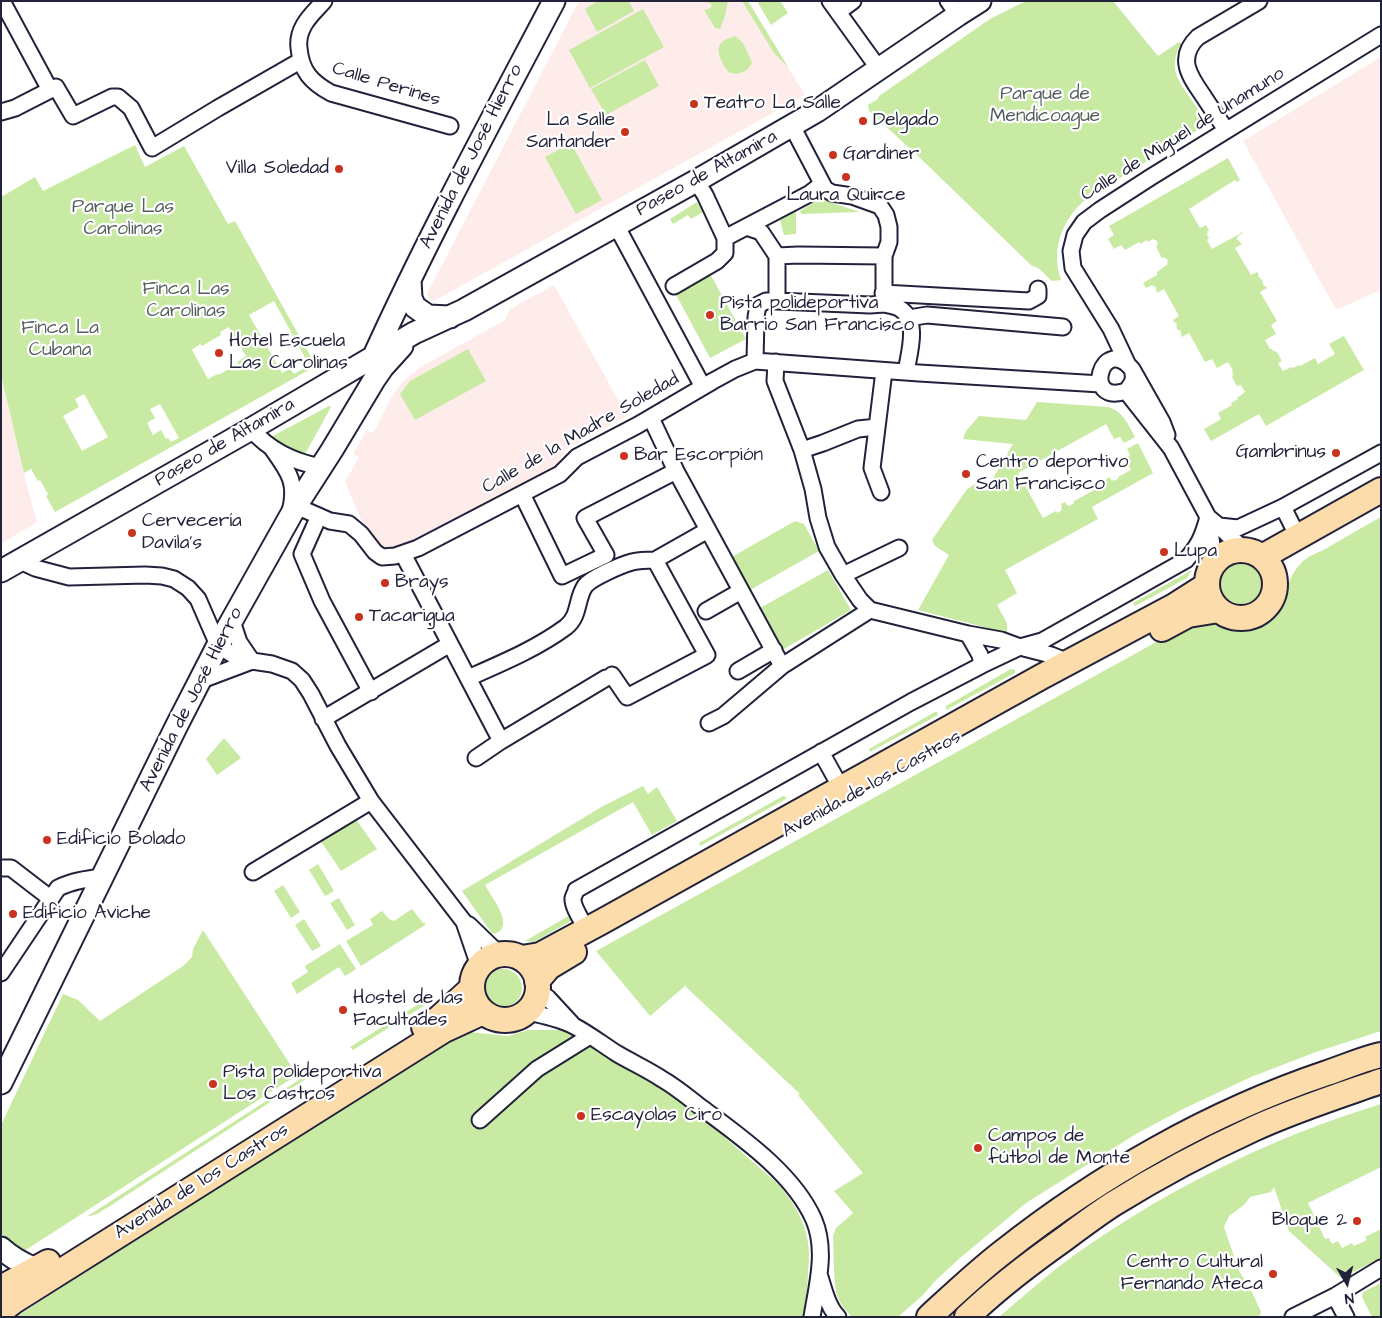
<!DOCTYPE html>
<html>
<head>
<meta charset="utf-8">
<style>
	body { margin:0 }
	#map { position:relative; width:1382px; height:1318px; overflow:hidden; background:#fff; font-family:"Architects Daughter",sans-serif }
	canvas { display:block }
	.frame { position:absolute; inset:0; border:2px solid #22223b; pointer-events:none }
	.north { position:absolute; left:1322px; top:1258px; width:50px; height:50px; -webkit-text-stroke:4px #fff; paint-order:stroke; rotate:172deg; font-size:14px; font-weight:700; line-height:20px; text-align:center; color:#22223b }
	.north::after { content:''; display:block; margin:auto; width:18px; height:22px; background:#22223b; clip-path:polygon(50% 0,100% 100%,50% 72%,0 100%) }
</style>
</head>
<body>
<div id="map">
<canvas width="1382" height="1318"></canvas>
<div class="frame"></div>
<div class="north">N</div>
</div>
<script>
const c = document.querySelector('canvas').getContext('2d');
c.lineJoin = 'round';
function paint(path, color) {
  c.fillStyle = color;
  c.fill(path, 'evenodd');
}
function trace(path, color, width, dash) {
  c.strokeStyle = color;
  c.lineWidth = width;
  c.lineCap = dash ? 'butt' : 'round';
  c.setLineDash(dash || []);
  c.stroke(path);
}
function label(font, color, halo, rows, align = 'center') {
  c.font = font + ' "Architects Daughter",sans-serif';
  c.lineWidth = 4.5;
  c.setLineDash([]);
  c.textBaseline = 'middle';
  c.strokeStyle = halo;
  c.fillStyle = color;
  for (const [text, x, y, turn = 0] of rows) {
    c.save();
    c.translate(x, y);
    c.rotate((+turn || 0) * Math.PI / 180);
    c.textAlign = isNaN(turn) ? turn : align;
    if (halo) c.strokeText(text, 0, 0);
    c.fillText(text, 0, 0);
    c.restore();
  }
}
paint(new Path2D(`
	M579 1H748L805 95 432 302 427 294Z
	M1381 57V290L1336 310 1243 141Z
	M554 285 627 416 565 450 555 469 400 551 389 553 372 545 345 482 359 457 353 454 367 430 373 433 393 395 404 381 419 368 505 320 510 309Z
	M1 375 27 486 37 522 1 544Z`), '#feeceb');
paint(new Path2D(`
	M598 1H629L634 11 597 32 585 9Z
	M706 1H728L725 16 720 29 715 28 704 10 709 9 712 6 711 4Z
	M742 1H748L788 67 774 53Z
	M760 1H780L788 13 771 25 758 3Z
	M1026 1H1113L1158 56 1179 42 1181 43C1176 53 1173 63 1176 73 1179 87 1202 109 1202 121 1202 125 1199 128 1196 131L1089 197C1063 216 1050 249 1061 280L1052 281C1046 276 1040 267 1032 266L918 156 869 111 868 105 878 99 879 96 990 19Z
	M643 9 664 47 590 88 569 50Z
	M735 36 743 43 752 62C750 70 738 77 729 72 726 70 724 66 722 62 715 46 719 41 735 36Z
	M645 60 659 86 606 115 591 89Z
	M571 143 602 200 576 214 545 157Z
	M135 145 145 167 184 146 228 224 235 221 316 366 55 512 46 496 48 494 40 480 38 481 31 469 24 473 1 375V197L35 177 43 191ZM274 301 309 365 294 374 290 369 282 373 249 315ZM229 327 246 356 237 362 238 364 218 375 217 374 208 379 192 350 200 344 202 346 221 335 220 332ZM84 394 108 437 82 451 63 416 79 407 75 399ZM160 404 179 438 171 442 168 438 166 439 161 430 153 435 147 423 155 418 150 409Z
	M1228 158 1240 180 1237 182 1235 180 1189 209 1200 228 1206 225 1209 230 1207 232 1208 233 1207 234 1209 238 1207 240 1212 249 1243 232V233L1238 236 1237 239 1242 244 1235 248 1251 275 1257 272 1259 274 1258 275 1260 279 1261 278 1264 286H1265L1267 288 1260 292 1277 321 1271 325 1276 334 1265 340 1270 349H1272L1273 351 1277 352 1282 361 1278 363 1283 371 1292 367 1293 368 1299 365 1300 366 1315 358 1318 364 1335 354 1329 344 1344 336 1364 370 1266 426 1259 414 1211 441 1204 429 1221 419 1218 413 1232 405 1231 403 1238 399 1237 398 1245 392 1241 385 1237 386 1232 377 1233 374 1232 372 1233 371 1228 362 1217 368 1212 359 1205 362 1189 333 1182 337 1180 330H1178L1176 327 1177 326 1176 322 1174 323 1173 320 1179 316 1164 289 1157 293 1155 286H1153L1152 285 1146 288 1143 283 1157 275V272L1168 264 1167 262 1168 261 1166 258H1165L1163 257 1162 258 1156 247 1157 246V244L1158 243 1156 240H1154L1153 239 1148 242 1147 240 1140 244 1139 242 1125 250 1121 245 1114 249 1108 239 1114 235 1109 226Z
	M820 199 860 212 801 214 800 211Z
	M697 202 703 212 691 219 688 215 673 224 670 219Z
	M796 210V234L784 235 780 220Z
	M709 272 746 339 710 358 674 291Z
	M468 349 486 381 415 420 400 394 410 381Z
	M1037 402 1109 407C1123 412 1128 424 1135 437L1124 443 1120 437 1114 439 1106 424 1018 473 1043 518 1056 511 1057 513 1062 510 1061 508 1062 507 1061 504 1065 502 1067 505 1069 506 1074 503V501L1100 487 1101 488 1106 485 1107 483 1105 480 1110 477 1111 480H1113L1114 481 1119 478 1118 477 1131 470 1125 460 1130 455 1127 449 1138 443 1153 473 1092 507 1098 519 1005 570 1017 593 997 605 1007 623V633L918 610 949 555 935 546 932 540 967 489 975 484 985 490V492L1013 444 963 439 966 431 979 416 1026 420Z
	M329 406 331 407 304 456 300 457 271 437Z
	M1381 517V1031L1316 1052 1251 1077 1183 1109 1136 1134 1026 1203 960 1258 935 1281 923 1295 898 1317H852C847 1311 841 1305 838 1298 833 1285 834 1251 833 1236L836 1228 853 1213 834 1191 863 1173 798 1095 800 1094 685 986 650 1016 596 951 1189 624C1198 623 1207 621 1216 623 1227 624 1238 630 1250 627 1288 618 1281 581 1303 561 1310 555 1320 552 1327 548 1345 537 1363 527 1381 517Z
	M795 521 804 524 819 551 750 590 730 558Z
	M1220 584a21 21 0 1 1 42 0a21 21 0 1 1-42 0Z
	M828 570 851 610 784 649 760 608Z
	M1192 570 1187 578 1135 606 1133 603Z
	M1011 669 1015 670V673L946 710V706Z
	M935 712H937L938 715 870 752 869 749Z
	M224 738 241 758 217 775 206 759Z
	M643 786 648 794 657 787 677 821 652 835 633 802 485 885C491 897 517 927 494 934L491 932 462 891 603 806Z
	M783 796 786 797V799L700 846 699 843Z
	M355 818 377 849 341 871 320 840Z
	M318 864 334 891 325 896 309 870Z
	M283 885 300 912 291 918 274 891Z
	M339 898 355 925 347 930 330 903Z
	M412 909 423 923 425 922V925L361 966 346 941 373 925 370 919 382 911 389 919 394 921Z
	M572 914 576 918 534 942 525 941Z
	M304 919 321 946 312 951 295 925Z
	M203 930 297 1075 21 1253 1 1233V1125L63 994 78 1000 100 1021 183 966 192 957 193 949Z
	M340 944 356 969 345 976 339 967 297 994 291 983 308 972 305 966Z
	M484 988a19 19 0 1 1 38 0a19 19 0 1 1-38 0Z
	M422 1002 424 1006 353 1050 350 1047Z
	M529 1030H563L650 1081 690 1107 777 1183C795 1203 809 1227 809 1255 809 1262 808 1268 808 1275 807 1289 806 1303 803 1317H16L332 1112 452 1038 470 1032 508 1036Z
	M1381 1064V1073L1315 1095 956 1313 952 1317H944L993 1271 1118 1181 1270 1103Z
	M308 1074 309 1077 110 1206 97 1214 86 1217Z
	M1381 1104V1167L1308 1203 1325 1239 1329 1238 1332 1244 1338 1241 1342 1248 1352 1243 1354 1246 1367 1240 1365 1237 1381 1229V1258L1341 1278 1289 1231 1274 1187 1271 1192 1250 1197 1244 1205 1229 1216 1224 1227 1239 1271 1252 1292 1261 1312 1259 1317H999C1018 1301 1037 1284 1057 1268 1151 1197 1268 1138 1381 1104Z
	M1381 1283V1317H1372L1362 1297 1363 1292Z`), '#c8eaa3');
const street = new Path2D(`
	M2 1 50 90
	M324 1C317 9 309 16 304 25 300 32 298 40 299 48 301 71 311 82 331 93L450 126
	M830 1 879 69
	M948 1 958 15
	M838 12 853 1
	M1 112 15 108 56 87 73 116 112 97H118L131 108 152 148 218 108 300 61
	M792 126 825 189 832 193 852 196 880 206 886 215 889 227V242L884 256V304C889 305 894 306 899 308 920 320 909 353 906 372
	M1226 130C1219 119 1211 108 1204 97 1190 77 1176 58 1198 37L1259 1
	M696 181 705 195 725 238 809 194 822 184
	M616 225 703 387
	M746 227 761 232 777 256V301
	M777 256 798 255 884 256
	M674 286 717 261 725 253V238
	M883 293 1029 301 1038 296V289
	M909 318 927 315 1063 327
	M755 361 756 317 758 305 766 301H777L870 305 884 304
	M776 362 775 381 802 450 813 489 818 518 827 547 843 575 860 600 870 610 968 634 1001 640 1020 647 1051 655 1068 662
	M1127 363 1111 329 1073 268 1071 251 1075 235 1084 222 1100 210 1151 177 1381 35
	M1132 369C1135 379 1133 383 1126 391 1081 406 1102 333 1132 369L1162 422 1167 435
	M1126 391 1171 448 1208 517 1219 526 1244 550
	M651 418 676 471 782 666
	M251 429C269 450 294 462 321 467
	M271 447C288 471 298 482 290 512
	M802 450 823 443 858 429 877 427
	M881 492 872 468 884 371
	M522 494 562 576 606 555 585 518 676 471
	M296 506 330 521 349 524 361 534 375 552 382 557 395 556 418 548 560 474 577 457 638 425 713 381 735 369 755 361 919 373 1101 384
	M1283 507 1298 537
	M319 516 302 554 322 601 371 692
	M1209 521 1212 546V565
	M1219 526 1238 528 1283 507 1381 453
	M403 554 501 741
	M655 560 708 530
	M20 561 35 568 69 577 145 575 162 576 174 579 188 588 198 599 218 645 233 655 252 661 272 664 292 671 302 680 311 694 338 746 371 801 464 922 479 966
	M843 575 899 548
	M706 611 741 591
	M232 621 239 642 252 661
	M968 634 980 655 982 665
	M738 671 774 650
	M468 678C502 663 536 649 566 627 580 616 576 599 585 586 591 578 621 565 632 562 640 560 647 560 655 560L707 655 627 697 612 675
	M199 681 252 661
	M323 719 450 644
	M709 723 723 716 782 666 870 610
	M821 752 841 788
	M476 758 501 741 606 678
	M1 868H11L50 898
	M253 872 371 801
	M465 923 469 925 499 954
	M587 930C583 922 572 907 573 898 573 897 576 892 576 890L911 702 982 665 1020 647 1042 641 1186 560C1199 545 1203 536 1208 517
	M1 973 58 888C72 881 87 879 102 877
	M538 991 548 998 572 1024
	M527 1012C542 1015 560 1019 574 1026 589 1034 602 1044 616 1053 631 1062 647 1069 662 1079 676 1087 689 1098 702 1108 741 1137 794 1174 814 1220 827 1251 817 1285 812 1317
	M480 1120 537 1069 590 1036
	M820 1277C824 1290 828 1307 838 1317
	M1335 1296 1346 1317
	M1293 1317 1335 1296 1381 1268`);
const secondary = new Path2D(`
	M410 280 411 298 415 307 428 316 450 317
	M373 358C428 237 492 119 554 1
	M1 571 251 429 414 333 464 310 696 181 817 111 958 15 980 1
	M1 1083 176 727 218 645 296 506 332 450 374 380 383 367 402 346
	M1 1248C12 1258 23 1264 36 1269`);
const primary = new Path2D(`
	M1207 584a34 34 0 1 1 68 0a34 34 0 1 1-68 0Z
	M1262 557 1381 490
	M1162 629 1188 615 1219 610
	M472 987a33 33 0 1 1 66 0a33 33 0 1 1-66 0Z
	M522 958 540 955 603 921 1041 677 1174 606 1207 585
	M537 981 549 967 574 952
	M424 1027 438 1019 471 989
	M1 1288 48 1262
	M1 1311 14 1301 444 1030 483 1012
	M929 1317C953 1295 977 1272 1003 1252 1099 1176 1211 1112 1327 1073 1345 1067 1363 1059 1381 1055
	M967 1317C997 1288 1030 1263 1064 1239 1080 1227 1096 1215 1113 1204 1158 1176 1205 1151 1253 1129 1294 1110 1338 1096 1381 1081`);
trace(street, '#22223b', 19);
trace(secondary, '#22223b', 25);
trace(primary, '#22223b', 28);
trace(street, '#fff', 15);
trace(secondary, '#fff', 21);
trace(primary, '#fddcac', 24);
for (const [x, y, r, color] of [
	[694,104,5,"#c8321e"],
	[863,121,5,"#c8321e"],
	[625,132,5,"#c8321e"],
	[833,155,5,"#c8321e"],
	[339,169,5,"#c8321e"],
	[846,177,5,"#c8321e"],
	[710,315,5,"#c8321e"],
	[219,353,5,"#c8321e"],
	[1336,453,5,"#c8321e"],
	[624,456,5,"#c8321e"],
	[966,474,5,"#c8321e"],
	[132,533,5,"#c8321e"],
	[1164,552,5,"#c8321e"],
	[385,583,5,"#c8321e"],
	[359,617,5,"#c8321e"],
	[47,840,5,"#c8321e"],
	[13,914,5,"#c8321e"],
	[343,1010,5,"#c8321e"],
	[213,1084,5,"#c8321e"],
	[581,1116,5,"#c8321e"],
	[978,1148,5,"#c8321e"],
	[1357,1221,5,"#c8321e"],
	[1273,1274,5,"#c8321e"]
]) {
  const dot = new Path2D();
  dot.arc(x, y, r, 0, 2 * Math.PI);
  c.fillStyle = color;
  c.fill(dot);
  trace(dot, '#fff', 2);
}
label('19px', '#22223b', '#fff', [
	["Calle Perines",386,85,17],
	["Calle de Miguel de Unamuno",1183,135,-32],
	["Avenida de José Hierro",472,157,-63],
	["Paseo de Altamira",707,174,-29],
	["Calle de la Madre Soledad",581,434,-30],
	["Paseo de Altamira",225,443,-30],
	["Avenida de José Hierro",192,700,-63],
	["Avenida de los Castros",872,785,-29],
	["Avenida de los Castros",202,1182,-32]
]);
label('19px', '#545e5a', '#fff', [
	["Parque de",1045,95],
	["Mendicoague",1045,117],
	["Parque Las",123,208],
	["Carolinas",123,230],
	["Finca Las",186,290],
	["Carolinas",186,312],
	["Finca La",60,329],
	["Cubana",60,351]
]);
label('19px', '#22223b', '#fff', [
	["Teatro La Salle",704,104],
	["La Salle",615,121,"right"],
	["Santander",615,143,"right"],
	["Delgado",873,121],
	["Gardiner",843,155],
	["Villa Soledad",329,169,"right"],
	["Laura Quirce",846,196,"center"],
	["Pista polideportiva",720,304],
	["Barrio San Francisco",720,326],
	["Hotel Escuela",229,342],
	["Las Carolinas",229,364],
	["Gambrinus",1326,453,"right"],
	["Bar Escorpión",634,456],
	["Centro deportivo",976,463],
	["San Francisco",976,485],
	["Cervecería",142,522],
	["Davila's",142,544],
	["Lupa",1174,552],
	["Brays",395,583],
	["Tacarigua",369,617],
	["Edificio Bolado",57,840],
	["Edificio Aviche",23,914],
	["Hostel de las",353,999],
	["Facultades",353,1021],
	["Pista polideportiva",223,1073],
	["Los Castros",223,1095],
	["Escayolas Ciro",591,1116],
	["Campos de",988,1137],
	["fútbol de Monte",988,1159],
	["Bloque 2",1347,1221,"right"],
	["Centro Cultural",1263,1263,"right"],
	["Fernando Ateca",1263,1285,"right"]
], 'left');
</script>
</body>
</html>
